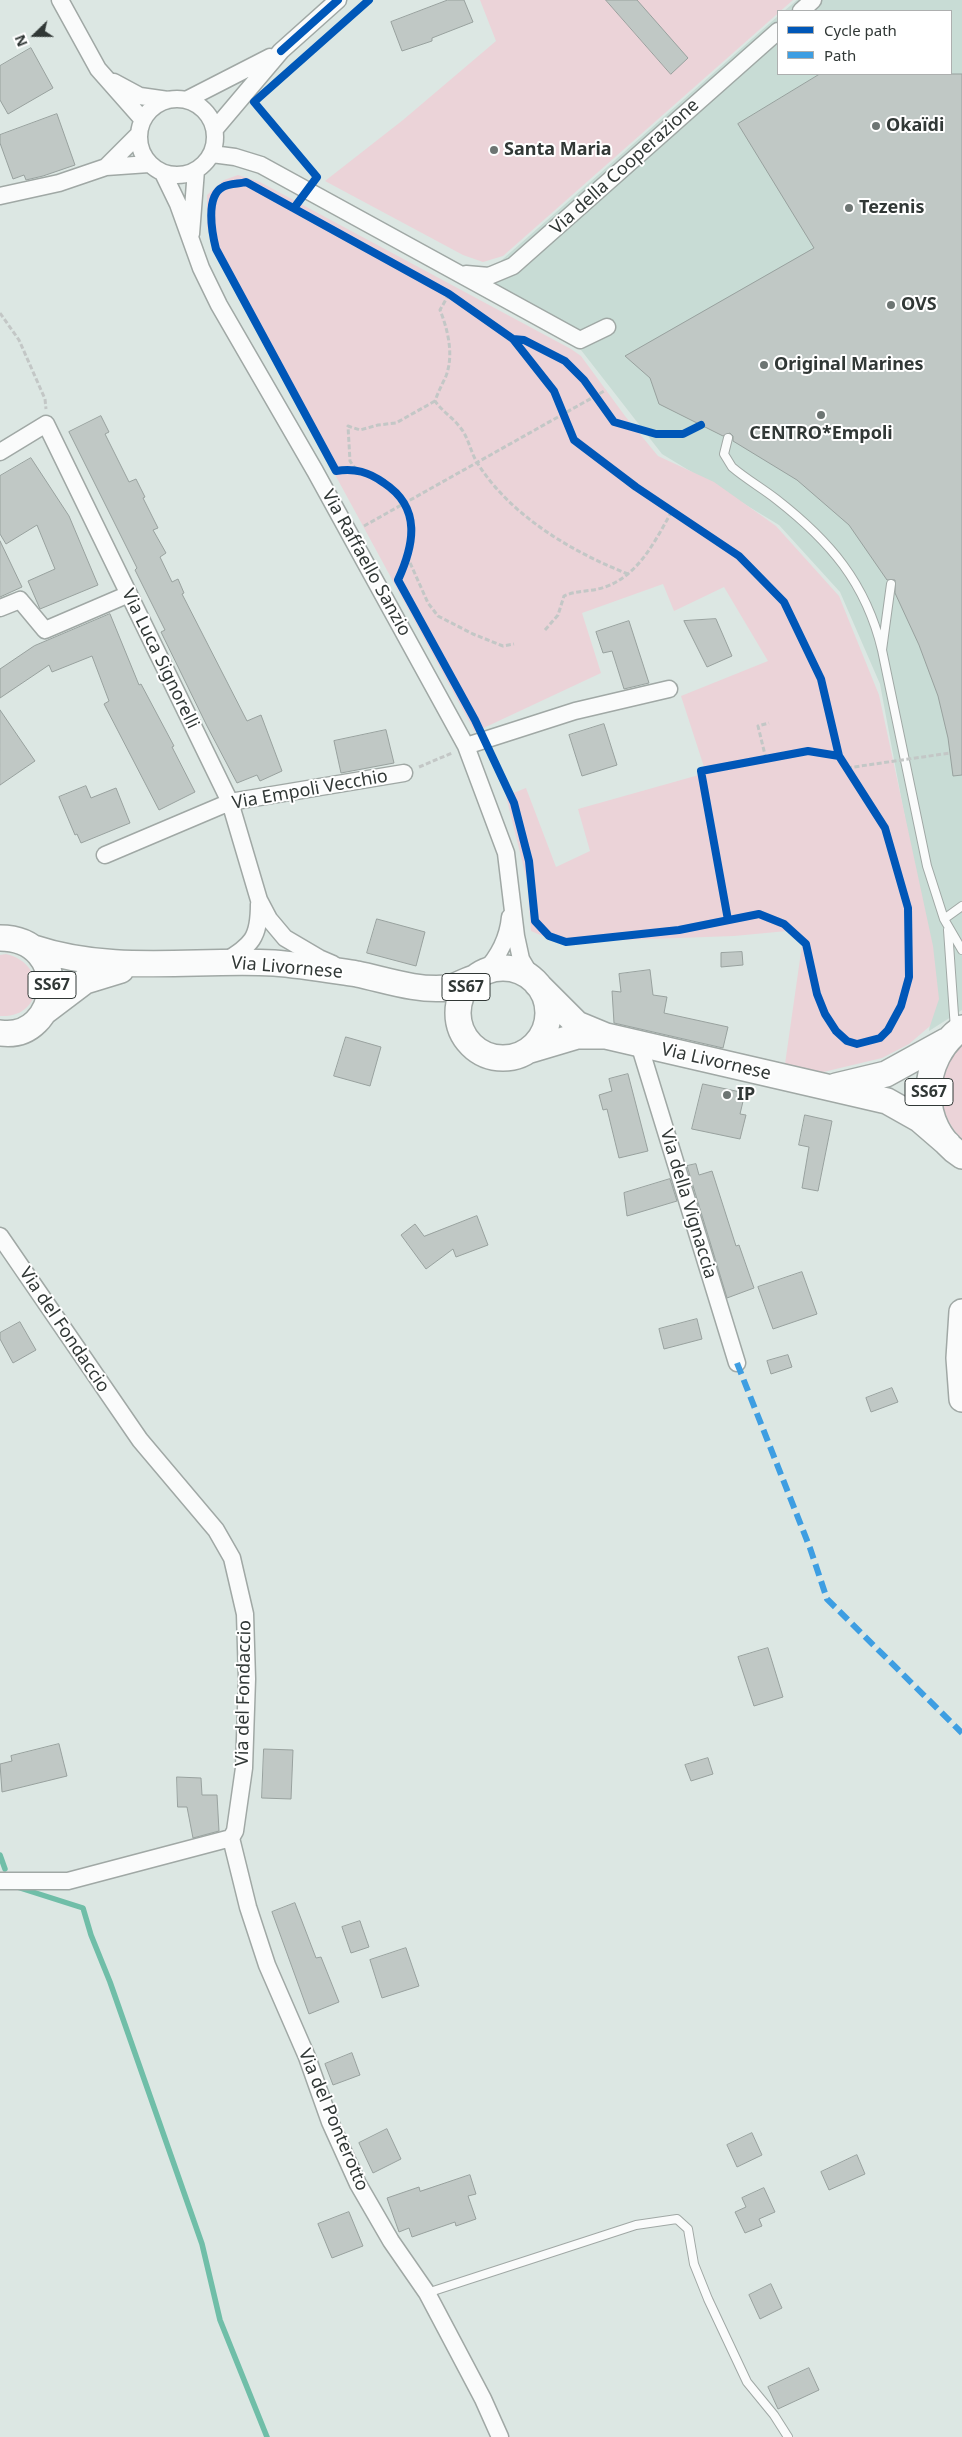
<!DOCTYPE html>
<html>
<head>
<meta charset="utf-8">
<style>
	body { margin:0 }
	#map { position:relative; width:962px; height:2437px; overflow:hidden; background:#dce7e3; font-family:"Noto Sans",sans-serif }
	canvas { display:block }
	.legend { position:absolute; left:777px; top:10px; width:175px; height:65px; box-sizing:border-box; background:#fff; border:1px solid #adafaf; margin:0; padding:6px 9px; list-style:none; font-size:15px; color:#313836 }
	.legend li { display:flex; align-items:center; gap:10px; height:25px }
	.legend b { width:25px; border:1px solid #adafaf }
	.north { position:absolute; left:10px; top:10px; width:50px; height:50px; -webkit-text-stroke:4px #fff; paint-order:stroke; rotate:248deg; font-size:14px; font-weight:700; line-height:20px; text-align:center; color:#313836 }
	.north::after { content:''; display:block; margin:auto; width:18px; height:22px; background:#313836; clip-path:polygon(50% 0,100% 100%,50% 72%,0 100%) }
</style>
</head>
<body>
<div id="map">
<canvas width="962" height="2437"></canvas>
<ul class="legend">
<li><b style="height:6px;background:#0057b8"></b>Cycle path</li>
<li><b style="height:6px;background:#3e9ee2"></b>Path</li>
</ul>
<div class="north">N</div>
</div>
<script>
const c = document.querySelector('canvas').getContext('2d');
c.lineJoin = 'round';
function paint(path, color) {
  c.fillStyle = color;
  c.fill(path, 'evenodd');
}
function trace(path, color, width, dash) {
  c.strokeStyle = color;
  c.lineWidth = width;
  c.lineCap = dash ? 'butt' : 'round';
  c.setLineDash(dash || []);
  c.stroke(path);
}
function label(font, color, halo, rows, align = 'center') {
  c.font = font + ' "Noto Sans",sans-serif';
  c.lineWidth = 4;
  c.setLineDash([]);
  c.textBaseline = 'middle';
  c.strokeStyle = halo;
  c.fillStyle = color;
  for (const [text, x, y, turn = 0] of rows) {
    c.save();
    c.translate(x, y);
    c.rotate((+turn || 0) * Math.PI / 180);
    c.textAlign = isNaN(turn) ? turn : align;
    if (halo) c.strokeText(text, 0, 0);
    c.fillText(text, 0, 0);
    c.restore();
  }
}
paint(new Path2D(`
	M797 0H962V1010L929 1031 934 995 922 910 880 684 840 592 779 525 662 454 581 350 469 289 778 16V74H951V11H784Z`), '#c8dcd5');
paint(new Path2D(`
	M480 0H793L503 256 483 262 463 255 325 181 403 120 496 41Z
	M238 175 260 182 571 349 581 356 625 416 658 456 714 482 776 526 839 596 879 695 933 946 939 999 930 1026 909 1044 882 1058 819 1073 785 1064 802 945 787 931 734 936 593 941 564 945 531 931 527 881 506 796 526 788 556 867 590 851 578 809 706 773 681 696 768 661 724 587 674 611 663 584 582 613 601 673 475 732 214 252 207 226V195L224 180Z
	M6 954C49 964 43 1019 0 1016V955Z
	M962 1044V1139C934 1111 936 1072 962 1044Z`), '#ebd3d8');
trace(new Path2D(`
	M0 1855 5 1869
	M17 1887 83 1908 91 1935 110 1982 202 2244 220 2320 267 2437`), '#70bea8', 5.5);
const building = new Path2D(`
	M448 0H464L473 22 432 38V41L402 51 391 22Z
	M606 0H637L688 58 671 74Z
	M31 48 53 88 8 114 0 100V66Z
	M820 74H962V775L953 776 948 738 938 696 919 645 895 593V580H887L849 525 797 480 733 441V436L730 433 723 436 659 404 650 378 625 356 814 248 738 124Z
	M57 114 75 165 43 176 26 180 24 175 13 179 0 143V135Z
	M101 416 109 432 105 434 129 482 136 479 145 497 143 498 158 528 153 530 166 553 160 557 172 582 178 579 184 593 182 594 247 721 261 715 282 771 260 781 257 775 237 783 207 726 161 632 165 630 135 570 137 568 69 432Z
	M31 458 69 516 98 585 40 609 28 581 55 569 37 525 6 544 0 534V476Z
	M0 541 22 587 0 597Z
	M110 614 139 685 141 684 174 746 172 747 195 792 159 810 104 704 109 701 92 656 52 672 49 665 0 698V669L34 646Z
	M716 619 732 656 707 667 684 621Z
	M629 621 649 683 624 689 612 651 603 653 596 632Z
	M0 710 35 761 0 785Z
	M604 724 617 765 582 776 569 735Z
	M386 730 394 763 341 773 334 741Z
	M86 786 91 798 116 788 130 823 81 843 77 834 75 835 59 797Z
	M377 919 425 932 416 966 367 953Z
	M742 952 743 965 721 967V953Z
	M650 970 653 995 667 997 664 1013 728 1027 723 1048 614 1023 612 991 621 992 619 974Z
	M346 1037 381 1047 370 1086 334 1076Z
	M628 1074 648 1151 619 1158 607 1109 603 1110 599 1095 612 1091 609 1079Z
	M703 1084 745 1093 740 1114 746 1115 740 1139 692 1129Z
	M805 1115 832 1121 818 1191 802 1188 809 1147 799 1145Z
	M696 1164 699 1175 712 1171 736 1246 739 1245 754 1288 727 1298 687 1166Z
	M670 1179 677 1201 627 1216 624 1193Z
	M477 1216 488 1245 456 1257 453 1249 426 1269 401 1235 415 1224 424 1236Z
	M802 1272 817 1314 773 1329 758 1287Z
	M697 1319 702 1339 664 1349 659 1329Z
	M20 1322 36 1350 13 1363 0 1339V1333Z
	M788 1355 792 1367 771 1374 767 1361Z
	M892 1388 898 1402 871 1412 866 1398Z
	M768 1648 783 1697 754 1706 738 1657Z
	M59 1744 67 1776 2 1792 0 1764 12 1761 11 1756Z
	M264 1749 293 1750 291 1799 262 1798Z
	M708 1758 713 1774 691 1781 685 1765Z
	M177 1777 201 1778 202 1795H217L219 1831 193 1838 187 1807H178Z
	M295 1903 316 1958 321 1957 339 2002 309 2014 272 1912Z
	M360 1921 369 1947 351 1953 342 1927Z
	M406 1948 419 1986 382 1998 370 1960Z
	M352 2053 360 2075 333 2085 325 2064Z
	M387 2129 401 2159 373 2173 359 2143Z
	M752 2133 762 2155 737 2167 727 2145Z
	M857 2155 865 2174 829 2190 821 2172Z
	M470 2175 476 2194 468 2196 476 2219 456 2226 455 2222 412 2237 409 2228 399 2232 387 2198 419 2187 420 2191Z
	M764 2188 775 2212 759 2219 762 2226 745 2233 735 2212 746 2207 742 2198Z
	M349 2212 363 2246 332 2258 318 2224Z
	M771 2284 782 2308 760 2319 749 2295Z
	M809 2368 819 2390 778 2409 768 2387Z`);
paint(building, '#c0c8c5');
trace(building, '#98a19e', 1);
const lane = new Path2D(`
	M728 438 724 454 732 467C746 479 762 488 776 499 830 541 866 583 882 650L891 584
	M882 650 927 866 944 919 962 950
	M944 919 962 906
	M948 930 955 1029
	M427 2293 636 2225 677 2219 688 2229 694 2264 708 2299 747 2382 774 2415 788 2437`);
const street = new Path2D(`
	M60 0 98 69 143 120
	M801 11 813 0
	M114 82 140 96 168 100
	M139 137a38 38 0 1 1 76 0a38 38 0 1 1-76 0Z
	M186 100 270 57
	M215 129 281 51 338 0
	M212 154 235 157 261 165 580 340 607 327
	M106 167 139 134
	M163 173 178 204 201 268 219 305 315 471 466 746 506 853 516 936 521 959 534 981
	M0 196 59 183 106 167 149 164
	M191 234 196 170
	M466 274 489 276 513 266 778 31
	M0 452 46 424 230 802 259 900 269 919 285 938 319 958 333 964
	M0 608 20 600 45 630 129 594
	M466 746 575 711 669 689
	M105 855 230 802 404 773
	M224 962C252 944 259 939 259 904
	M484 972C499 956 508 939 510 917
	M639 1044 737 1363
	M0 1236 140 1440 216 1530 232 1558 245 1614 247 1679 244 1768 235 1831 231 1838
	M231 1838 248 1907 267 1965 307 2057 330 2122 358 2184 391 2241 427 2293 483 2399 500 2437
	M0 1881H68L231 1838`);
const primary = new Path2D(`
	M0 938C73 938 61 1042 0 1033
	M34 948C112 974 193 959 274 963 301 965 330 970 357 974 386 980 416 991 447 988 456 987 466 980 475 978
	M458 1013a45 45 0 1 1 90 0a45 45 0 1 1-90 0Z
	M537 984 577 1024 606 1036 887 1101 919 1119 948 1144
	M44 1012 85 981 121 970
	M962 1028C919 1058 916 1127 962 1156
	M530 1050 577 1036H601
	M836 1086 886 1074 946 1041
	M962 1312 959 1358 962 1399`);
trace(lane, '#a0a8a5', 10);
trace(street, '#a0a8a5', 19);
trace(primary, '#a0a8a5', 28);
trace(new Path2D(`
	M449 294 440 310C448 330 454 355 446 376 442 385 438 392 435 401 442 411 452 417 459 426 469 437 470 452 478 464 511 516 572 552 628 574
	M0 313 19 340 45 399 46 409
	M356 470 350 461 348 426 360 430 378 425 396 423 435 401
	M364 526 606 390
	M407 556 428 603 438 616 473 634 503 646 514 644
	M545 630 558 615 564 596C577 590 591 592 605 587 639 575 655 541 672 511
	M766 759 758 726 769 723
	M419 767 452 753`), '#c3c7c6', 3, [5, 2.5]);
trace(lane, '#fafbfb', 8);
trace(street, '#fafbfb', 16);
trace(primary, '#fafbfb', 25);
trace(new Path2D(`
	M847 768 950 753`), '#c3c7c6', 3, [5, 2.5]);
trace(new Path2D(`
	M737 1363 810 1548 827 1599 962 1733`), '#3e9ee2', 6, [12, 6]);
trace(new Path2D(`
	M281 51 338 0
	M246 182 449 294 513 339 554 391 574 440 636 487 739 556 784 602 821 679 839 756 885 828 908 908 909 977 901 1006 888 1030 880 1038 857 1044 847 1041 836 1031 825 1014 817 994 806 944 784 924 759 914 679 930 566 942 549 936 535 921 529 861 514 803 475 720 398 580C414 545 422 508 384 483 369 472 355 468 336 471L216 249C212 233 205 196 223 187 229 183 240 184 246 182Z
	M294 208 317 177 254 102 369 0
	M513 339 524 340 565 361 584 380 614 422 656 434H683L701 425
	M728 920 701 771 808 751 839 756`), '#0057b8', 8);
for (const [x, y, r, color] of [
	[876,126,5,"#6d7573"],
	[494,150,5,"#6d7573"],
	[849,208,5,"#6d7573"],
	[891,305,5,"#6d7573"],
	[764,365,5,"#6d7573"],
	[821,415,5,"#6d7573"],
	[727,1095,5,"#6d7573"]
]) {
  const dot = new Path2D();
  dot.arc(x, y, r, 0, 2 * Math.PI);
  c.fillStyle = color;
  c.fill(dot);
  trace(dot, '#fff', 2);
}
for (const [x, y, w] of [
	[52,985,48],
	[466,987,48],
	[929,1092,48]
]) {
  const box = new Path2D();
  box.roundRect(x - w / 2, y - 13.5, w, 27, 4);
  c.fillStyle = '#fff';
  c.fill(box);
  trace(box, '#313836', 1);
}
label('bold 16px', '#313836', null, [
	["SS67",52,985],
	["SS67",466,987],
	["SS67",929,1092]
]);
label('bold 18px', '#313836', '#fff', [
	["Okaïdi",886,126],
	["Santa Maria",504,150],
	["Tezenis",859,208],
	["OVS",901,305],
	["Original Marines",774,365],
	["CENTRO*Empoli",821,434,"center"],
	["IP",737,1095]
], 'left');
label('18px', '#313836', '#fff', [
	["Via della Cooperazione",625,167,-42],
	["Via Raffaello Sanzio",366,563,61],
	["Via Luca Signorelli",160,659,64],
	["Via Empoli Vecchio",310,790,-10],
	["Via Livornese",287,968,5],
	["Via Livornese",716,1062,13],
	["Via della Vignaccia",688,1204,73],
	["Via del Fondaccio",64,1330,56],
	["Via del Fondaccio",244,1693,-89],
	["Via del Ponterotto",333,2120,67]
]);
</script>
</body>
</html>
